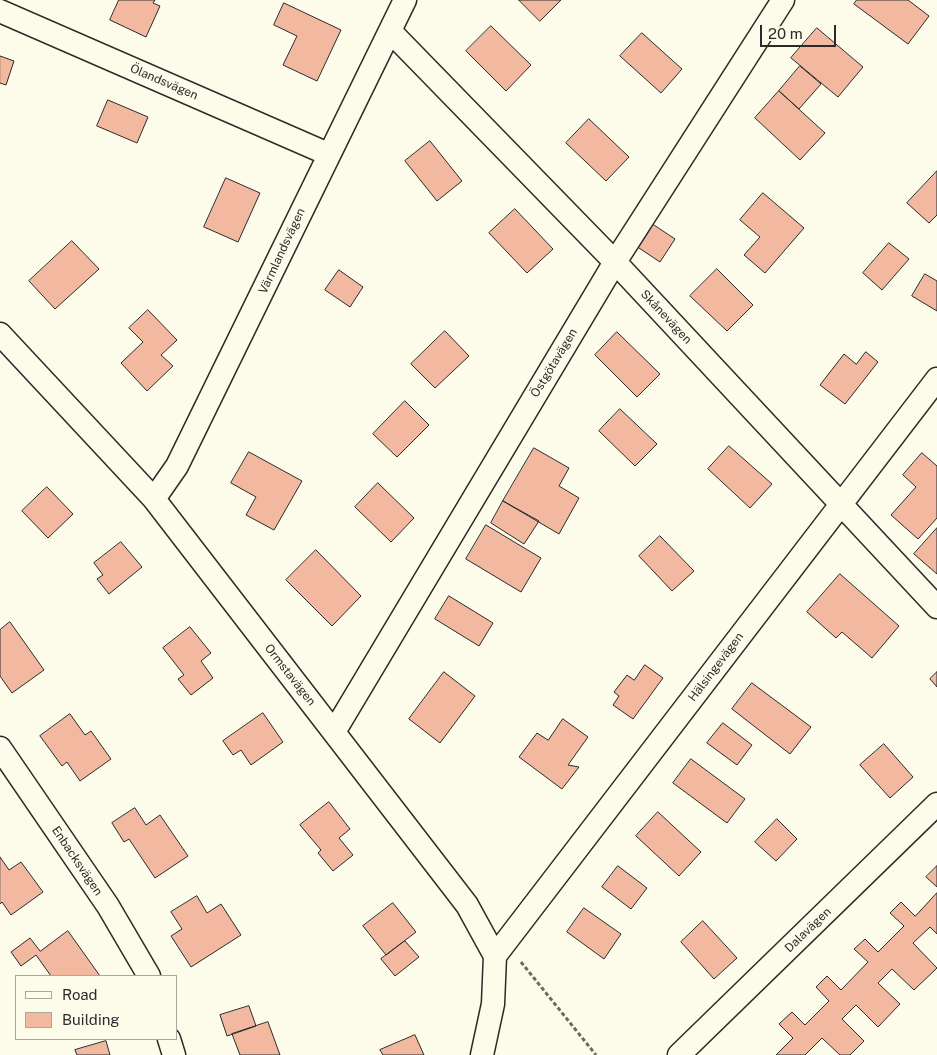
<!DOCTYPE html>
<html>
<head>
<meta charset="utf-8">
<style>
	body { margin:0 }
	#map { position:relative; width:937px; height:1055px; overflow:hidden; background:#fdfbea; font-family:"Public Sans",sans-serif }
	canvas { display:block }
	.legend { position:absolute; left:15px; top:975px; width:162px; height:65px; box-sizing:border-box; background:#fdfbea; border:1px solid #a9a89e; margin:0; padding:6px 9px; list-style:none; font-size:15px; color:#2b2b2b }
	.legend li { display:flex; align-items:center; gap:10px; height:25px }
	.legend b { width:25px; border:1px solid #a9a89e }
	.scale { position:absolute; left:760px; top:25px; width:76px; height:22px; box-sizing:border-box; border:2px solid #2b2b2b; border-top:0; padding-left:6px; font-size:15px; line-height:18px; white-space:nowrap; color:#2b2b2b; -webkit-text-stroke:4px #fdfbea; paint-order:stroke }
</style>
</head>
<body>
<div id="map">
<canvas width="937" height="1055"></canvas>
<ul class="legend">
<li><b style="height:6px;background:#fdfbea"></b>Road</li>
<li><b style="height:14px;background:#f2b8a0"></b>Building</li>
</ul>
<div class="scale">20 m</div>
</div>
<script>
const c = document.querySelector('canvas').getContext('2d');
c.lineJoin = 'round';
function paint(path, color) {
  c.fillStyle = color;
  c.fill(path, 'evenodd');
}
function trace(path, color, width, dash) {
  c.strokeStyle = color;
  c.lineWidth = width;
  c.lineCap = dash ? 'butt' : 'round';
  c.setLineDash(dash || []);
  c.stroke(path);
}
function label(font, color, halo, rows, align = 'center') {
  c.font = font + ' "Public Sans",sans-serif';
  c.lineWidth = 4;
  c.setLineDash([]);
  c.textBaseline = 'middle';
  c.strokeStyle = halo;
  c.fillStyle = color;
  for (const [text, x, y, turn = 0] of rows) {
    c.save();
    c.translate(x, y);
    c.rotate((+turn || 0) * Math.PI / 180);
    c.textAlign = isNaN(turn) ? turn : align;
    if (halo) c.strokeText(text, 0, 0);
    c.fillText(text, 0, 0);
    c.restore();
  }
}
const building = new Path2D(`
	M119 0H155L153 3 160 6 146 37 110 20Z
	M519 0H561L540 21Z
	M857 0H908L929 16 908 44 854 4Z
	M284 3 341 30 317 81 283 65 297 36 274 25Z
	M491 26 531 65 506 91 466 51Z
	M817 28 863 67 838 97 791 58Z
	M642 33 682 69 661 93 620 56Z
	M0 56 14 61 6 85 0 83Z
	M800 66 821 84 799 109 779 91Z
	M779 91 825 133 800 160 755 118Z
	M108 100 148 117 137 143 97 126Z
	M589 119 629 157 606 181 566 143Z
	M430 141 462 181 437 201 405 161Z
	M937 171V215L929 223 907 203Z
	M226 178 260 193 238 242 204 227Z
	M763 193 804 228 765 273 744 255 760 237 740 220Z
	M515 209 553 249 527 273 489 233Z
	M651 223 675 239 660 262 636 246Z
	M72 241 99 269 55 309 29 281Z
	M889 243 909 259 882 290 863 273Z
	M717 269 753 305 727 331 690 296Z
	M339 270 363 287 350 307 325 290Z
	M925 274 937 281V311L912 296Z
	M148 310 177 340 161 355 173 366 147 391 121 363 143 342 129 328Z
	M445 331 469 356 435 388 411 364Z
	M617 332 660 374 637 397 595 355Z
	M866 352 878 362 845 404 820 385 844 354 856 364Z
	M405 401 429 425 397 457 373 434Z
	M620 409 657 444 635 466 599 431Z
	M729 446 772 484 750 508 708 469Z
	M534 448 569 468 559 486 579 498 559 534 503 501Z
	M249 452 302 481 274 530 246 515 256 497 231 483Z
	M922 453 937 466V518L918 539 891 515 916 487 903 475Z
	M378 483 414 518 391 542 355 507Z
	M47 487 73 514 48 538 22 511Z
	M503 501 539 521 524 544 491 523Z
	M486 525 541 558 521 592 466 559Z
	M937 528V574L914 554Z
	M660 536 694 571 672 591 639 556Z
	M121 542 142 567 109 594 97 579 103 575 94 563Z
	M316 550 361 596 332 626 286 580Z
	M840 574 899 626 872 658 842 632 836 638 807 612Z
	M449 596 493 623 479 646 435 619Z
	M10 622 44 670 12 693 0 676V630Z
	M190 627 211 653 201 661 213 678 191 695 178 679 184 675 163 648Z
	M645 665 663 678 633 719 613 705 619 696 614 692 627 675 634 680Z
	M444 672 475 696 440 743 409 719Z
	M937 672V687L930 679Z
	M752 683 811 727 790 754 732 709Z
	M263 713 283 742 251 765 241 750 233 755 223 741Z
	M70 714 85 735 91 731 111 759 80 781 67 762 62 766 40 736Z
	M563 719 588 737 568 765 579 767 562 789 519 757 537 733 548 740Z
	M723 723 752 745 737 765 707 743Z
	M884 744 913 777 890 798 860 765Z
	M691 759 745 799 727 823 673 783Z
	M329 802 350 829 339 838 353 855 333 871 318 853 321 850 300 825Z
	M135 808 146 825 160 815 188 856 155 878 129 839 124 842 112 823Z
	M658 812 701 852 679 876 636 836Z
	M777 819 797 839 776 861 755 842Z
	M0 857 9 870 21 862 43 892 11 915 2 902 0 904Z
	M618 866 647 888 631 909 602 887Z
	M937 866V887L926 877Z
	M937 893V934L930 927 913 943 937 968 914 990 892 969 878 983 900 1004 878 1027 856 1005 842 1019 864 1041 850 1055H840L822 1038 805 1055H776L793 1038 779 1024 792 1012 805 1025 829 1001 816 987 827 976 841 990 868 962 854 949 865 939 878 952 904 926 890 913 901 902 915 916Z
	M197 896 207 913 221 904 241 935 191 967 171 936 182 929 171 912Z
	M393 903 416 932 386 955 363 926Z
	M584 908 621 934 604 959 567 932Z
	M703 921 737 958 714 979 681 942Z
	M68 931 100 976H51L36 955 21 966 11 952 30 938 40 951Z
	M405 941 419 957 395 976 381 959Z
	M249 1006 256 1026 227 1036 220 1015Z
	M268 1022 280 1055H240L232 1034Z
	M415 1035 424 1055H383L380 1050Z
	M106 1041 110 1055H77L75 1050Z`);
paint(building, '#f2b8a0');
trace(building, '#2b2b2b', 1);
const minor = new Path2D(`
	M0 11 328 154
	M390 31 615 262 937 607
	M0 334 154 499 467 905 495 956 493 1004 482 1055
	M154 499 177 466 405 0
	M334 732 615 262 783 0
	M0 748 108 906 149 976
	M495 956 937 379
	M169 1039 174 1055
	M679 1055 937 804`);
trace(minor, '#2b2b2b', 25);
trace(new Path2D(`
	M521 962 596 1055`), '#6a6964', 3, [4, 2.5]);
trace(minor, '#fdfbea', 22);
label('12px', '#2b2b2b', '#fdfbea', [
	["Ölandsvägen",164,82,23],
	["Värmlandsvägen",282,251,-65],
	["Skånevägen",666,317,47],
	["Östgötavägen",554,363,-59],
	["Hälsingevägen",716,667,-53],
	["Ormstavägen",290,675,52],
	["Enbacksvägen",77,861,56],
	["Dalavägen",808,930,-44]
]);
</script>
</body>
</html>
